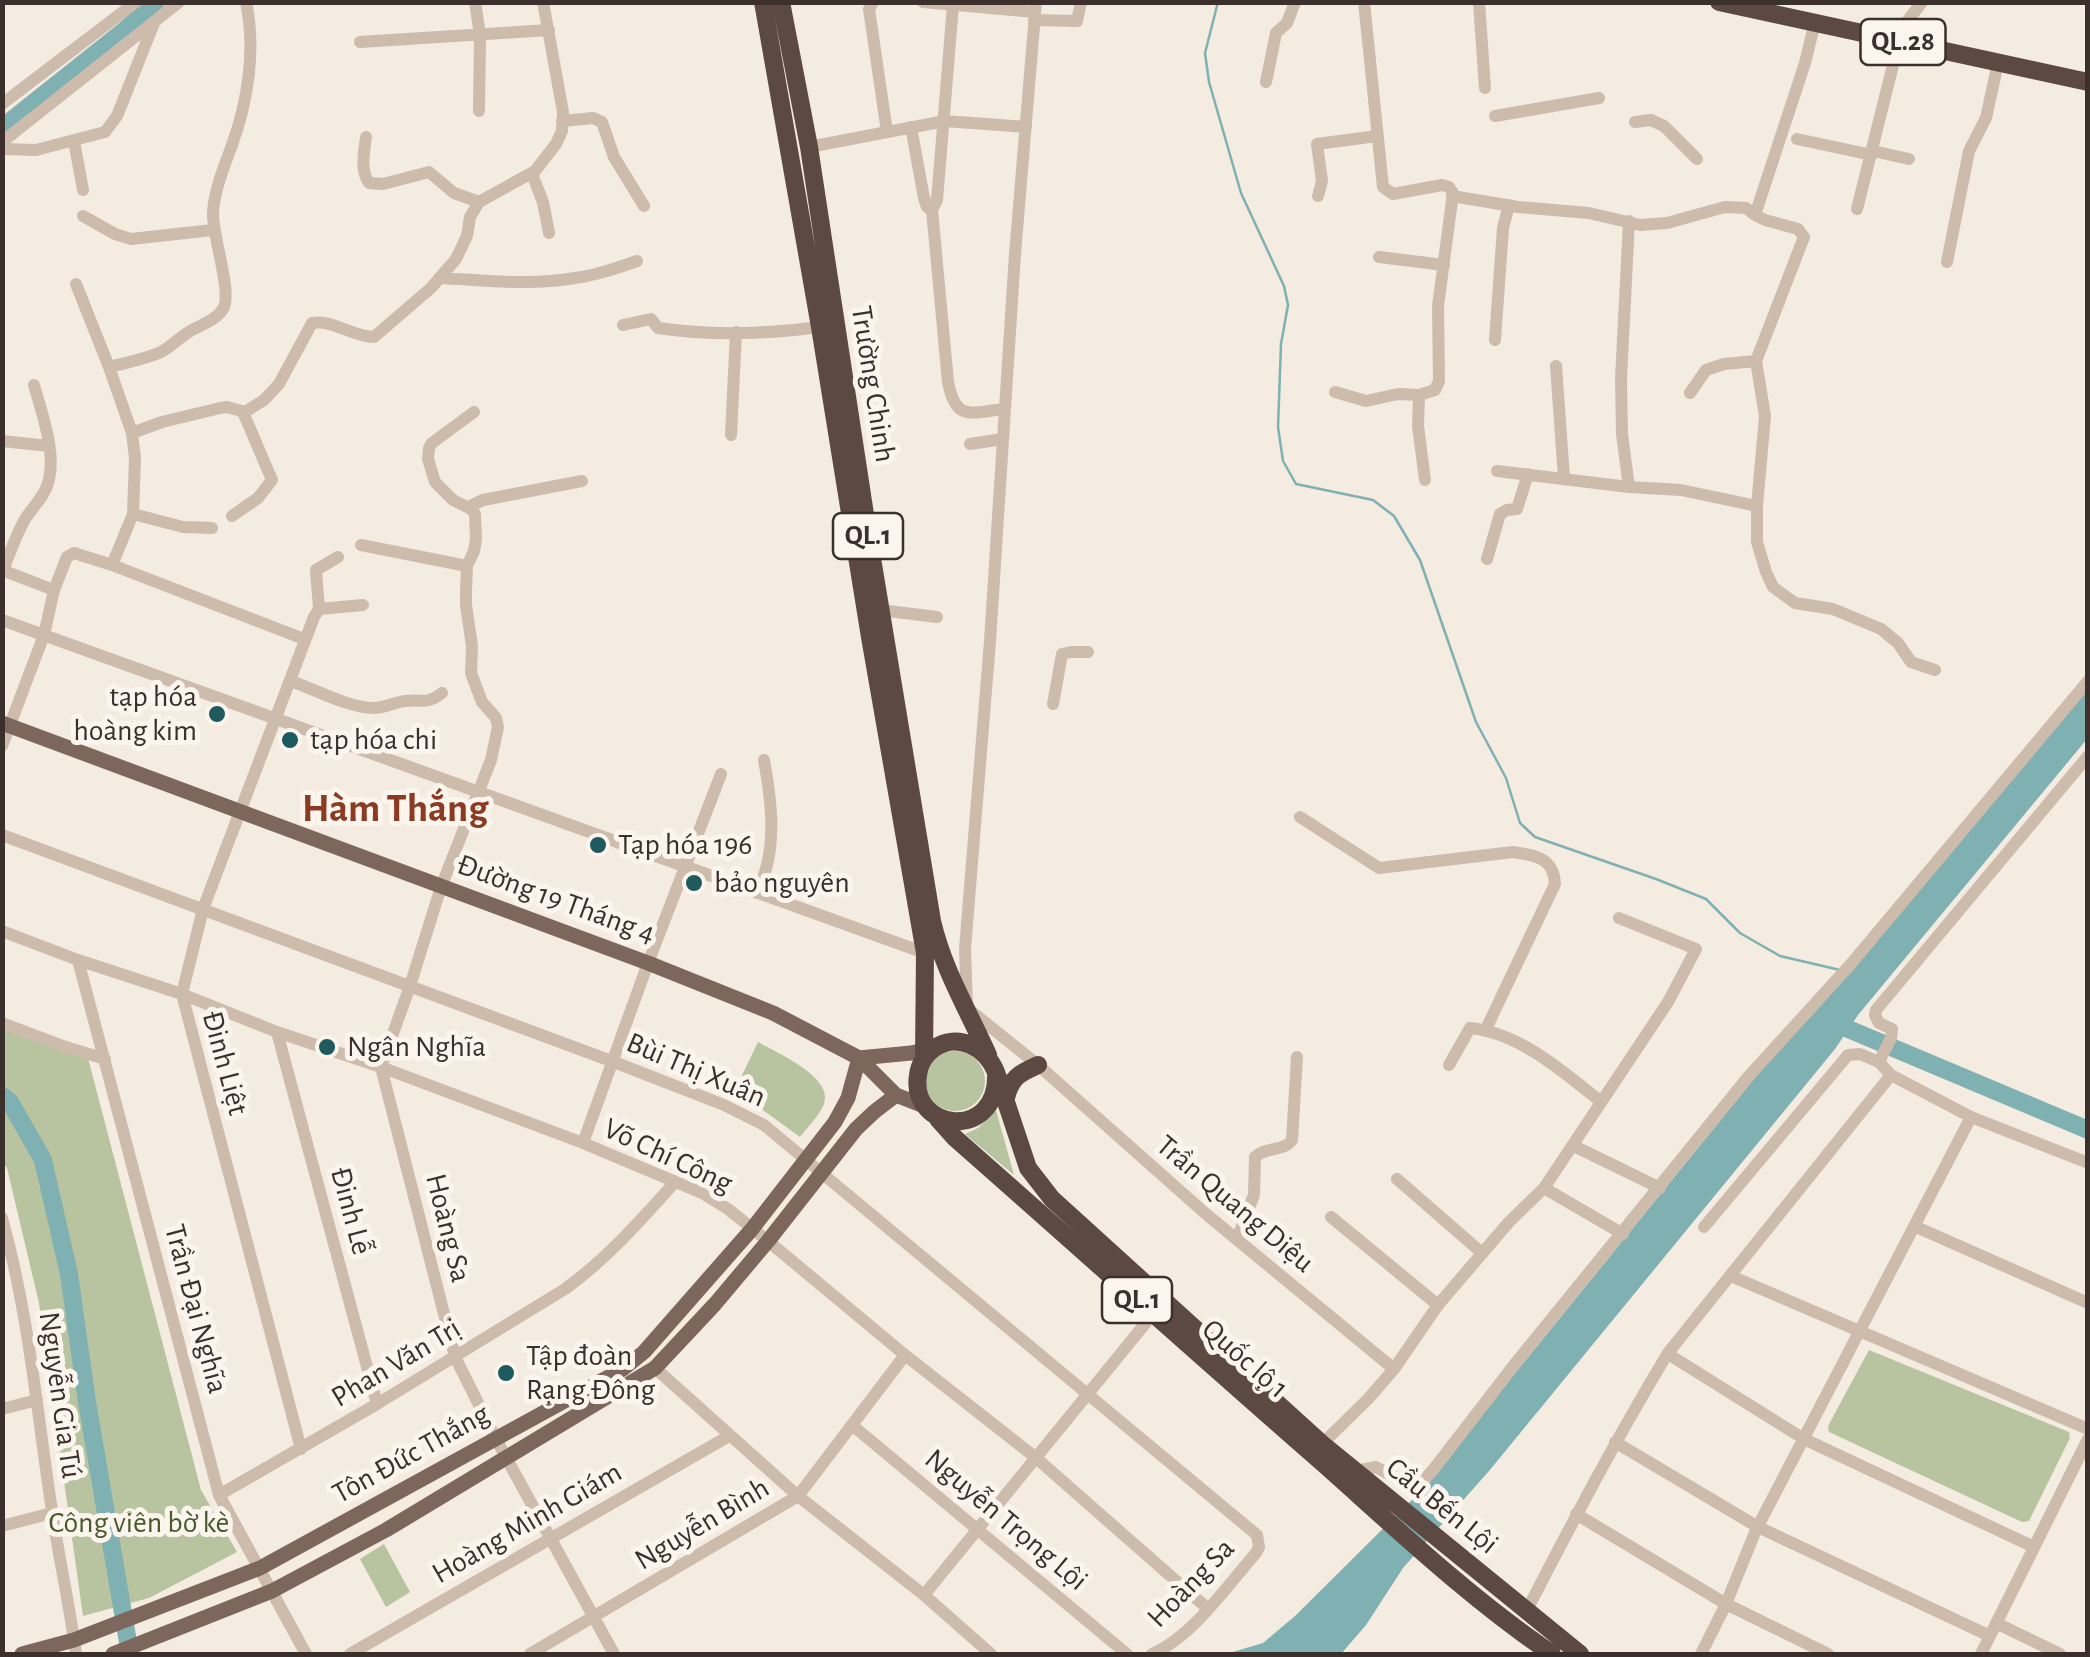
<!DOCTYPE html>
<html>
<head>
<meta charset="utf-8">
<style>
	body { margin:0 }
	#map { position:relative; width:2090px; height:1657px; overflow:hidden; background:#f4ebe1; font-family:"Alegreya Sans",sans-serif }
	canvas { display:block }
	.frame { position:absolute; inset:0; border:5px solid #3b302b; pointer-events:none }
</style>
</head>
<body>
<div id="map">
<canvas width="2090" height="1657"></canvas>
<div class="frame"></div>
</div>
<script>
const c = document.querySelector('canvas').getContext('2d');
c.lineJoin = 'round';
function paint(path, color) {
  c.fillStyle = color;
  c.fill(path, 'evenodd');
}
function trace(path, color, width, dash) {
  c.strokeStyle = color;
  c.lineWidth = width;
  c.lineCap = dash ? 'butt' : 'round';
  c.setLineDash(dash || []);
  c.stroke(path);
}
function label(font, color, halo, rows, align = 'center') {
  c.font = font + ' "Alegreya Sans",sans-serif';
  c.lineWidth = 10;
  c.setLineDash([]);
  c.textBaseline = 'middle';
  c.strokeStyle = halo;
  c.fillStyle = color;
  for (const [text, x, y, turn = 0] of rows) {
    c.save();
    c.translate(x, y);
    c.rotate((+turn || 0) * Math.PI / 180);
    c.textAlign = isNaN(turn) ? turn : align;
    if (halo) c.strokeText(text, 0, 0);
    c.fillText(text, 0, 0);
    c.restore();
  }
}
paint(new Path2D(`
	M2 1029 88 1058 201 1490 237 1552 149 1598 83 1616 39 1303 7 1168 3 1163Z
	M758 1042C777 1053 834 1077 824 1104 819 1116 808 1127 800 1137L749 1100 733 1094Z
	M925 1081a30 30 0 1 1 60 0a30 30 0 1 1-60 0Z
	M996 1110 1014 1175 965 1134 978 1128Z
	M1869 1350 2069 1432 2070 1438 2029 1521 2022 1522 1829 1432 1828 1426Z
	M384 1544 410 1592 386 1607 360 1559Z`), '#b8c4a0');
paint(new Path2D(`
	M2087 690V739L1858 1015 1835 1049 1489 1471 1403 1568 1366 1625 1341 1654H1226L1263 1643 1295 1616 1430 1482 1456 1446 1758 1074Z`), '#7fb0b2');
trace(new Path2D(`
	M1218 2 1205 53 1209 82 1241 193 1284 286 1288 305 1281 344 1278 427 1283 461 1296 484 1373 500 1394 516 1420 560 1476 722 1506 778 1520 823 1535 837 1656 879 1706 899 1740 933 1780 956 1840 970`), '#7fb0b2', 2.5);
trace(new Path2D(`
	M2 128 125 30 156 2
	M1832 1026 1834 1023 2088 1130
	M2 1096 10 1102 43 1160 69 1274 87 1402 130 1654`), '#7fb0b2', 18);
trace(new Path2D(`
	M475 2 480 35 479 111
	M873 2 869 9 887 132
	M923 2 1035 12
	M1036 2 1015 254 990 641 965 949 967 1008 1038 1065 1206 1214 1394 1369 1368 1399 1322 1444
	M1479 2 1485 88
	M953 5 937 200 932 210 948 382C956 423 971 412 1005 409
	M1034 20 1077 21 1081 2
	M1815 22 1805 63 1755 215 1765 220 1798 229 1804 237 1756 361 1765 416 1757 506V542L1766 572 1773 587 1795 603 1833 609 1881 629 1898 643 1911 662 1935 670
	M1893 40 1922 2
	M360 42 549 30
	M1266 82 1276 33 1287 23 1295 2
	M2 104 136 2
	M1495 116 1599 98
	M562 121 593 118 602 122 614 157 644 206
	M1635 122 1651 120 1664 126 1697 159
	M911 127 924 198 927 207 932 210
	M366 137C364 152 360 171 369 183L383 184 429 172 454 193 479 202
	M1797 139 1872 155
	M74 141 83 190
	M2 142 179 2
	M809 147 945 121 1026 127
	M2 149 36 150 105 132 117 116 154 23
	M1873 151 1909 159
	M532 174 543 202 549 233
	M1318 196 1322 181 1317 144 1377 136
	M1452 196 1518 207 1589 213 1640 225 1667 223 1725 207 1746 208 1755 215
	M1857 209 1899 41
	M83 216 115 234 131 239 213 230
	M1629 221 1621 379 1622 434 1629 487
	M1379 257 1444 265
	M1947 262 1969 151 1986 118 1998 63
	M439 278C484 280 530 286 575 278 597 275 617 268 637 261
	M76 284 109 367 132 433 135 458 133 514 112 565
	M623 325 651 319 658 328C712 336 767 334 820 327
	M1495 340 1503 228 1509 205
	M1556 366 1564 478
	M109 367C126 363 145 359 161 352 172 346 181 336 192 330 203 324 216 320 223 309 233 293 212 236 213 212 215 188 224 167 232 145 248 101 256 49 246 2
	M1335 392 1366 401 1398 394 1419 395 1435 390 1439 381 1438 306 1453 193 1449 187 1442 185 1393 194 1383 187 1364 2
	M1690 393 1706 370 1724 364 1756 361
	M1419 395 1418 426 1425 480
	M474 412 432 443 429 448 428 459 435 482 453 500 471 509 475 514 476 539 474 551 467 566 466 591V605L472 646 471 673 482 702 496 718 498 727 491 760 441 887 410 986 381 1067 455 1357 496 1439 614 1654
	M132 433 162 422 220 408 227 407 245 412 264 400 279 384 312 323C333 319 352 337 374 337L431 288 456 259 467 236 470 217 479 202 535 171 556 144 562 131 563 112 543 2
	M731 435 736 332
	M2 441 49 446
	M970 444 1003 439
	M1497 471 1629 487 1681 490 1757 506
	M468 507 483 500 582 481
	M133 514 183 527 212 528
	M232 516 258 498 272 480 243 412
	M361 545 467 566
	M1487 559 1500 514 1507 510 1517 509 1528 474
	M2 570 54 590
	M3 570C10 553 16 535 25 519 32 508 43 498 47 486 58 456 42 414 34 385
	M319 609 316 570 338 557
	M880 610 937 617
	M2 620 925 953
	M291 681C314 689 349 708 374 708 385 708 395 702 405 701 423 699 426 705 442 693
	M1053 704 1062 654 1071 652H1088
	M2 746 44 635 54 590 67 557 74 553 112 565 304 639
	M2088 756 1876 1010 1875 1015 1879 1023 1892 1029 1891 1038 1879 1062 1891 1075 1971 1117 2088 1163
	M1300 817 1379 868 1513 852C1535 855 1554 858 1555 884L1486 1029
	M2 835 614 1062 724 1105 764 1125 1257 1535 1259 1547 1256 1553C1227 1586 1192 1637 1152 1654
	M757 893C778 850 772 804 764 760
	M2 931 78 960 182 994 277 1032 381 1067 583 1143 702 1193 728 1209 768 1241 905 1355 1035 1457 1207 1608
	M78 960 219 1495 306 1654
	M2 1023 66 1047 105 1059
	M277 1032 377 1404
	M1449 1065 1470 1028C1520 1033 1562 1071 1600 1101
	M583 1143 648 963 721 774
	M1574 1146 1660 1188
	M1397 1179 1482 1253
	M1544 1188 1623 1234
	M1331 1217 1438 1305
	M2 1218C29 1314 37 1413 52 1511 59 1559 70 1607 76 1654
	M1914 1226 2088 1303
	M1704 1227 1848 1055 1860 1054 1879 1062
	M1237 1239 1254 1195 1255 1157C1266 1146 1284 1152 1292 1140L1297 1057
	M1731 1276 2088 1429
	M1668 1354 1804 1439 2034 1547
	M655 1368 798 1496 924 1595 991 1654
	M1394 1369 1438 1305 1509 1222 1544 1188 1668 1002 1696 949 1619 918
	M2 1409 37 1400
	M852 1425 1127 1654
	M1615 1442 1758 1527 1990 1636
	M301 1449 182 994 203 909 314 617 319 609 363 605
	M1356 1471 1376 1467 1409 1485 1421 1483 1433 1470 1518 1360 1748 1077 1850 965 2088 681
	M219 1495 377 1404 565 1289C607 1259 641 1220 676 1181
	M1576 1514 1726 1604 1828 1654
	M2 1526 52 1513
	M924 1595 1153 1314
	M1527 1610C1572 1523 1617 1437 1668 1353L1891 1075
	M1996 1623 2060 1654
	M350 1654 729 1436
	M530 1654 798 1496 905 1355
	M1701 1654 1726 1604 1756 1530 1971 1117
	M1981 1654 2088 1439`), '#cdbbac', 12);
trace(new Path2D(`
	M2 723 648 963 773 1013 859 1058 896 1095 924 1106
	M859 1058 911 1053 934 1049
	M22 1654 74 1640 260 1568 623 1369 644 1352 752 1229 835 1122 848 1098 859 1058
	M113 1654 272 1591 386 1530 655 1368 715 1304 768 1241 856 1129 874 1112 896 1095`), '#7d675c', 15);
trace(new Path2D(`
	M763 2 820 327 870 637 925 953 924 1058
	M781 2 809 147 868 534 932 921C943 969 968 1010 988 1055
	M1719 2 2088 82
	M996 1072C1000 1142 909 1132 918 1075 919 1065 925 1055 933 1049 958 1031 986 1048 996 1072L1028 1168 1052 1199 1322 1444 1580 1654
	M1006 1098C1011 1077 1020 1073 1038 1065
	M938 1119 955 1138C1079 1247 1201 1357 1325 1465 1398 1530 1471 1599 1552 1654`), '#5c4a42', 18);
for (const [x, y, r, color] of [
	[217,714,10,"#1f5a5e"],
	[290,740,10,"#1f5a5e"],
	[598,845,10,"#1f5a5e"],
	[694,883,10,"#1f5a5e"],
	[327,1047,10,"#1f5a5e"],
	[506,1373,10,"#1f5a5e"]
]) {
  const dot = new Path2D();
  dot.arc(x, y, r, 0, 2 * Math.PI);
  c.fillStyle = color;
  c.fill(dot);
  trace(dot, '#fbf5ee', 4);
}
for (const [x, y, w] of [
	[1903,42,85],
	[868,536,70],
	[1137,1300,70]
]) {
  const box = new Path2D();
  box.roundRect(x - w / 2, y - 23, w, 46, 8);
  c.fillStyle = '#fbf5ee';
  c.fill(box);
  trace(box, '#3b302b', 2.5);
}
label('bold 28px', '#3b302b', null, [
	["QL.28",1903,42],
	["QL.1",868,536],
	["QL.1",1137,1300]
]);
label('30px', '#3b302b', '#fbf5ee', [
	["Trường Chinh",873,384,81],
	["Đường 19 Tháng 4",556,899,20],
	["Đinh Liệt",225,1063,75],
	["Bùi Thị Xuân",696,1070,23],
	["Võ Chí Công",668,1156,25],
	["Trần Quang Diệu",1235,1204,40],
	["Đinh Lễ",351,1211,75],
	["Hoàng Sa",448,1228,76],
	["Trần Đại Nghĩa",196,1309,75],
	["Quốc lộ 1",1245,1359,41],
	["Phan Văn Trị",396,1363,-31],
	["Nguyễn Gia Tú",60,1395,82],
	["Tôn Đức Thắng",411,1454,-29],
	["Cầu Bến Lội",1442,1506,39],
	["Nguyễn Trọng Lội",1006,1520,40],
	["Hoàng Minh Giám",527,1523,-30],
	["Nguyễn Bình",702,1524,-31],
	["Hoàng Sa",1191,1583,-46]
]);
label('30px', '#3b302b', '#fbf5ee', [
	["tạp hóa",197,697,"right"],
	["hoàng kim",197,731,"right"],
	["tạp hóa chi",310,740],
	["Tạp hóa 196",618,845],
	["bảo nguyên",714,883],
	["Ngân Nghĩa",347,1047],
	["Tập đoàn",526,1356],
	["Rạng Đông",526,1390]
], 'left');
label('30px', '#4a5a2e', '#fbf5ee', [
	["Công viên bờ kè",139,1523]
]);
label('bold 40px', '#8c3b22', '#fbf5ee', [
	["Hàm Thắng",395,809]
]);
</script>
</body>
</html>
